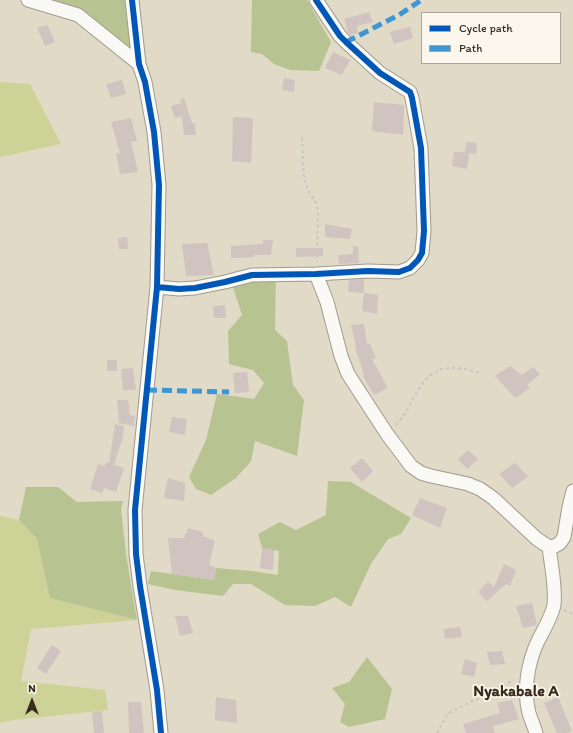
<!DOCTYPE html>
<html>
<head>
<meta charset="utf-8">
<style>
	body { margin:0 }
	#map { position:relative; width:573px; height:733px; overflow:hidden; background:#e0dac6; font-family:Itim,sans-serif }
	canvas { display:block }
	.legend { position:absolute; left:421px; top:12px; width:140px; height:52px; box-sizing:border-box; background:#fbf7ec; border:1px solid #aea59a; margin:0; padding:5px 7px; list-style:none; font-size:12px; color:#3b2a1e }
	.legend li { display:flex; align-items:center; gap:8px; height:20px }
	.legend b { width:20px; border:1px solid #aea59a }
	.north { position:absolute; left:12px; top:681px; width:40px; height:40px; -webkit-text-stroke:3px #fbf7ec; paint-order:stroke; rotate:0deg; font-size:11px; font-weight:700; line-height:16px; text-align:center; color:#3b2a1e }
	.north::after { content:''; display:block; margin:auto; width:14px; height:18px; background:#3b2a1e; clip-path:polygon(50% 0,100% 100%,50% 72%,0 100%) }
</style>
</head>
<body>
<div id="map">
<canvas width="573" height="733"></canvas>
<ul class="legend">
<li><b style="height:5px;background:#0057b8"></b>Cycle path</li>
<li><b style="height:5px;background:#3e96d5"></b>Path</li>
</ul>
<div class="north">N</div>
</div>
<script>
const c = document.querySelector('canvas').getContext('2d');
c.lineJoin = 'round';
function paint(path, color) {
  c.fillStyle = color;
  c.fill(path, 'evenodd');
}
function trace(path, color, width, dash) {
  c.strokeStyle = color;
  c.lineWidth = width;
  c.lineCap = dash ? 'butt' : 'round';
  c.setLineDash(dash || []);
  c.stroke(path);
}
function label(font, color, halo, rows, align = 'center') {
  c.font = font + ' Itim,sans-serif';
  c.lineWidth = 3.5;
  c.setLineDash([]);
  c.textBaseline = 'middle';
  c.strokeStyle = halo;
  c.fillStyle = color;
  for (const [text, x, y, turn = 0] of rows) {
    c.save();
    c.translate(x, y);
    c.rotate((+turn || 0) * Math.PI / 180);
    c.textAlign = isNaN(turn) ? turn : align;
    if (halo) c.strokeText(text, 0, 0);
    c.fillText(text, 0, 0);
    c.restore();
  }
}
paint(new Path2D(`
	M0 82 30 84 61 144 0 157Z
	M0 516 19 520 37 539 50 598 137 620 31 629 21 681 105 690 108 710 14 720 0 723Z`), '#cdd397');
paint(new Path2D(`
	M43 0H129L134 47H129L106 29Z
	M252 0H307L331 42 319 71 290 70 274 64 262 54 251 52Z
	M276 268 275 330 287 341 293 385 304 400 297 456 255 441 251 461 236 478 211 495 196 489 189 477 206 440 217 394 254 399 264 383 253 370 229 364 228 331 242 315 232 284Z
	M328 481 351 482 411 518 401 534 388 539 371 564 351 607 335 597 315 606 285 605 251 584H233L223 596 175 590 148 584 151 571 214 580 216 568 252 571 278 575 279 551 262 548 258 534 280 522 296 530 326 515Z
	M26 487H58L77 502 123 501 121 509 126 554 137 620 50 598 37 539 19 520Z
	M367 657 392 689 385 719 349 727 340 722 345 704 332 688 349 682Z`), '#b7c390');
paint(new Path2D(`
	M369 12 373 22 357 26 358 33 350 35 348 32 344 19Z
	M47 25 55 42 45 46 37 28Z
	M410 27 413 38 394 44 390 32Z
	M333 52 350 60 342 75 325 68Z
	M284 78 295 80 294 92 282 90Z
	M122 80 126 94 111 98 106 84Z
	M184 98 192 123H195L196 135H184L182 116 175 118 171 106 181 103 180 99Z
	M374 102 404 105 403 135 372 131Z
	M233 117 253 118 251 163 232 161Z
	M131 118 137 141 131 142 138 172 120 174 116 153H120L111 122Z
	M466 142 477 143 476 154 469 153 467 169 452 166 454 152H465Z
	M325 224 352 229 350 239 325 237Z
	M127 237 128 249H119L118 238Z
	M263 240H273L271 255H254V257L231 258V246L263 244Z
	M207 243 214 275 186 276 182 244Z
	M353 246 358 247 359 263 339 264 338 255 353 254Z
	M296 248H323V256L296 257Z
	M364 279V293L348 292 349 280Z
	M364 293 378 295 377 314 362 311Z
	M225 305 226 318H214L213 306Z
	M364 324 367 344H370L376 358 372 359 388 388 374 395 363 376 364 375 355 347 356 346 351 325Z
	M107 360H117V371H107Z
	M510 366 522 375 533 367 540 374 527 385 530 388 515 398 495 376Z
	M133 368 136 390H123L121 369Z
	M247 372 249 392 235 393 233 373Z
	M117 400H128L130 415 135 416 134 426 119 423Z
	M172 417 187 419 185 435 169 432Z
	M115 424 124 426 123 437 114 464H112L124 468 116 492 104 488 102 493 90 489 98 464 105 466 106 462 109 463Z
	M468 450 478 459 467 469 458 459Z
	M362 458 373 471 362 482 350 468Z
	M515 463 528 476 512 488 499 474Z
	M168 478 185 483 184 501 164 498Z
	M420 498 447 508 440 528 412 515Z
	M188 528 203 532V536L215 541 209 565 216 568 214 580 172 574 168 538H184Z
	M262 548 274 550 273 570 260 568Z
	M504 564 516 570 510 586 506 584 487 601 478 592 488 582 494 587Z
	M532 603 537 625 523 628 516 606Z
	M175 616H188L193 633 180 636Z
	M460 627 462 637 445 639 443 629Z
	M52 645 61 651 46 674 37 668Z
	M502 651 505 664 490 665 487 652Z
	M465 659 477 663 474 677 461 674Z
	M216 697 236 700 237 723 215 720Z
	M558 697 572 731 567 733H557L544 703Z
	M512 700 519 719 493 726 495 733H466L463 724 500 713 497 703Z
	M128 702H141L144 733H129Z
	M102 711 104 733H94L92 712Z`), '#d0c3c0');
const minor = new Path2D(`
	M28 0 78 15 139 64
	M132 0 139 64 145 82 154 132 159 185 157 287 135 510 136 554 140 586 157 690 161 733
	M316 274 327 302 341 356 348 374 387 434 411 466 421 473 431 476 468 484 480 489 493 498 537 539 549 547 555 546 560 543 564 537 569 507 573 491
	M157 287 179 289 195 288 225 282 252 275 316 274 368 271 399 272 410 268 418 260 422 253 424 231 421 148 412 98 410 92 380 73 346 42 340 36 316 0
	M536 733C534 726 531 720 529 713 523 690 528 662 538 641 543 631 552 616 554 605 556 586 551 565 549 547`);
trace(minor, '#a19b8e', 15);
trace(new Path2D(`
	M302 138 304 179 309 192 317 204 318 211 317 261
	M396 425C413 408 420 369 449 368 459 367 472 371 482 373
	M564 610 573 614
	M437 733 447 714 514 680`), '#c8c6c1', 2, [3, 3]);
trace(minor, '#faf9f6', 13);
trace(new Path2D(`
	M346 42 399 15 420 1
	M147 390 229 392`), '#3e96d5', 5, [10, 5]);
trace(new Path2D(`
	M132 0 139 64 145 82 154 132 159 185 157 287 135 510 136 554 140 586 157 690 161 733
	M157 287 179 289 195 288 225 282 252 275 316 274 368 271 399 272 410 268 418 260 422 253 424 231 421 148 412 98 410 92 380 73 346 42 340 36 316 0`), '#0057b8', 6);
label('bold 16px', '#3b2a1e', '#fbf7ec', [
	["Nyakabale A",516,692]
]);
</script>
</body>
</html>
